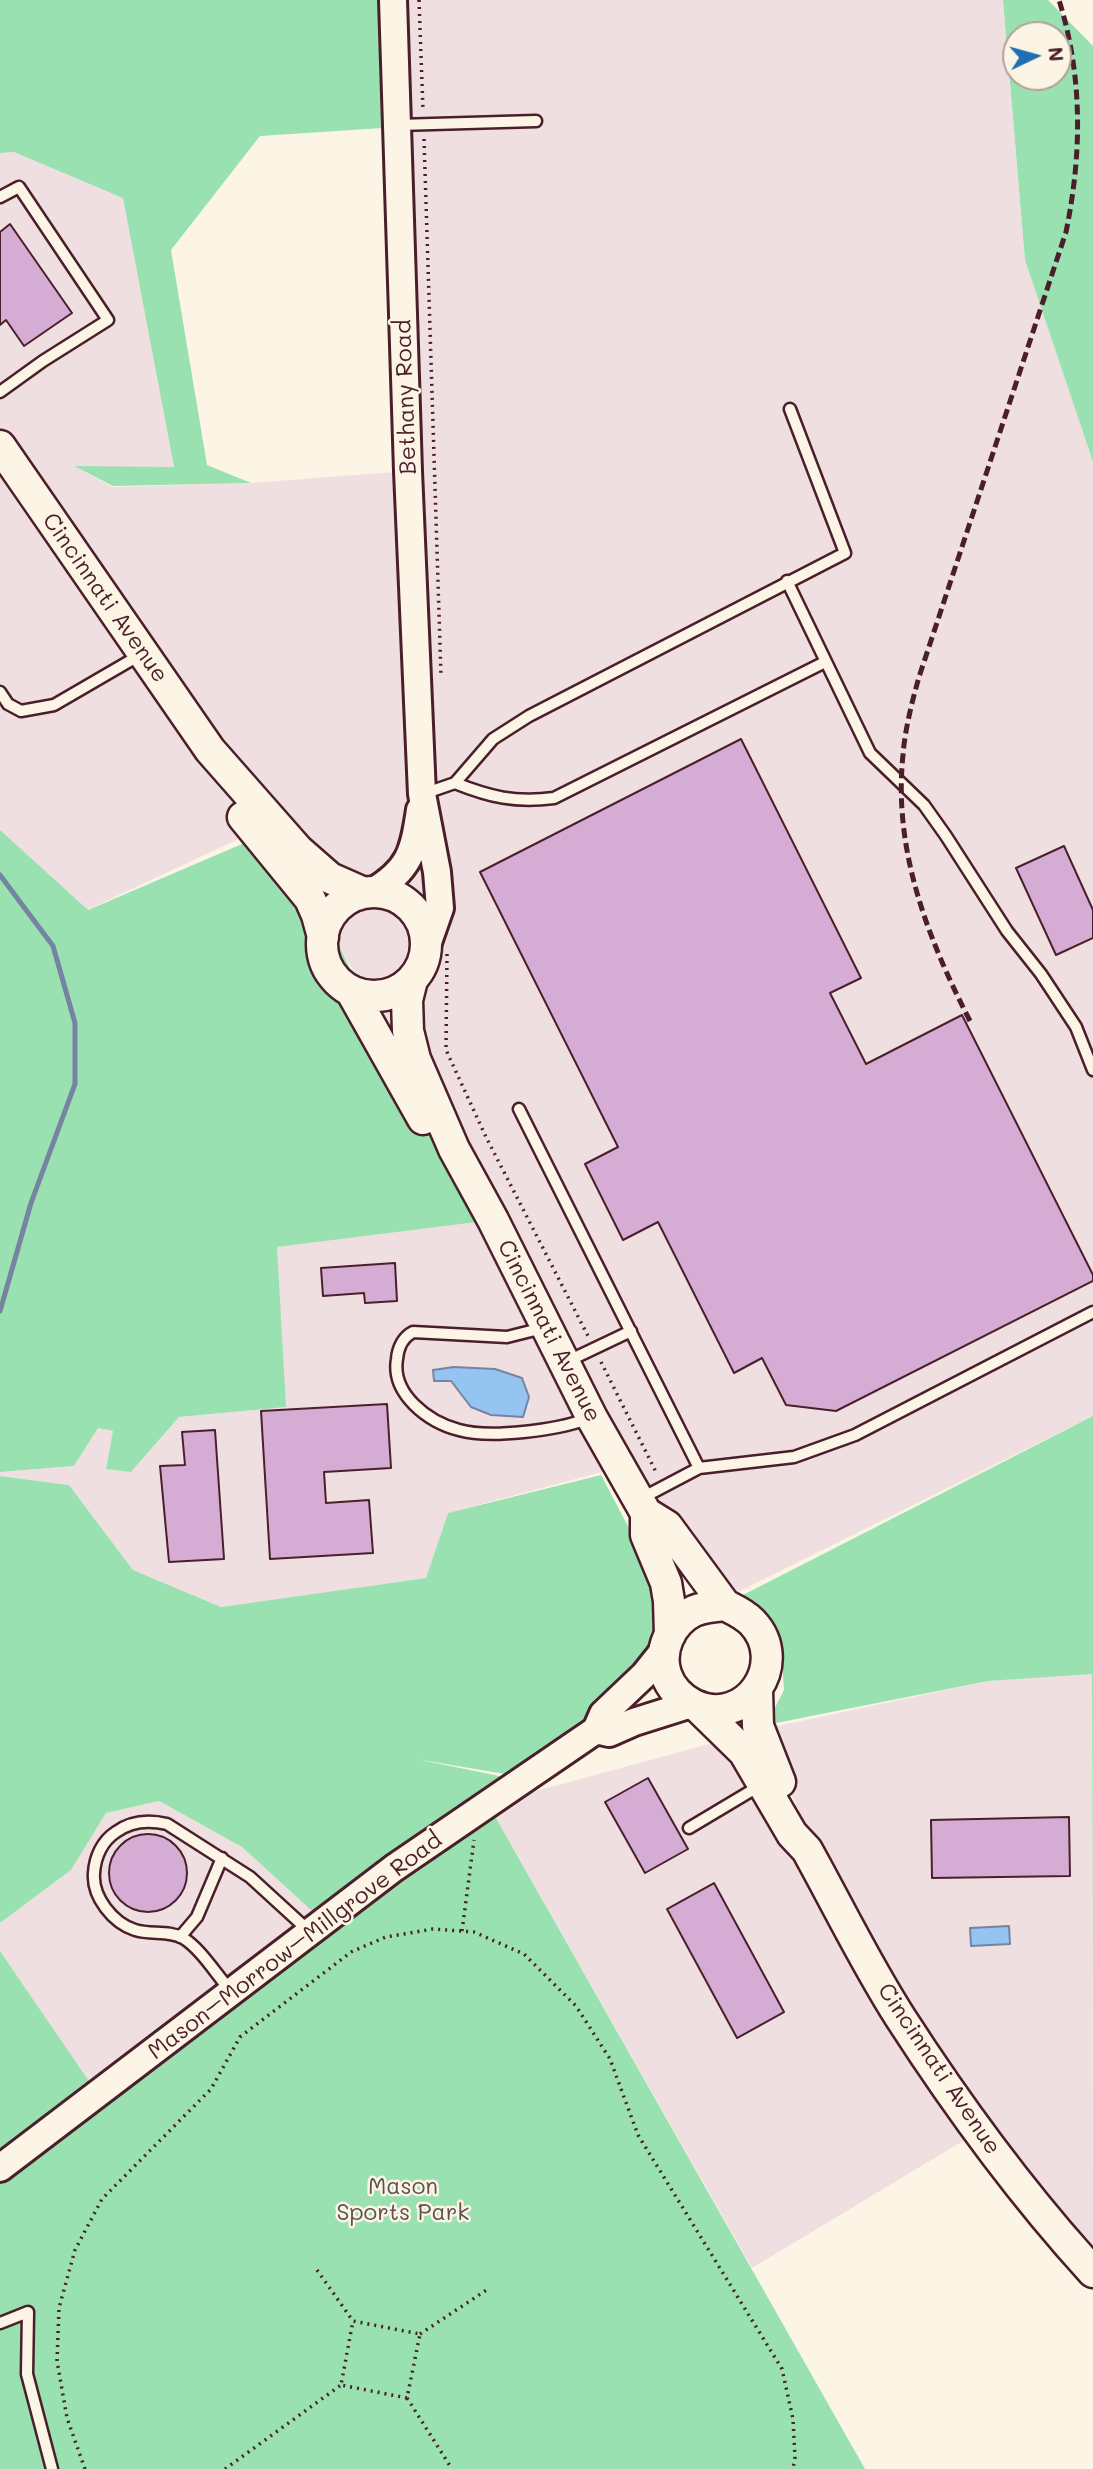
<!DOCTYPE html>
<html>
<head>
<meta charset="utf-8">
<style>
	body { margin:0 }
	#map { position:relative; width:1093px; height:2469px; overflow:hidden; background:#fcf5e5; font-family:Mali,sans-serif }
	canvas { display:block }
	.north { position:absolute; left:1002px; top:21px; width:70px; height:70px; box-sizing:border-box; background:#fcf5e5; border:2px solid #b59f9b; border-radius:50%; rotate:85deg; font-size:19px; font-weight:700; line-height:28px; text-align:center; color:#4a1f2b }
	.north::after { content:''; display:block; margin:auto; width:24px; height:32px; background:#1f6fb2; clip-path:polygon(50% 0,100% 100%,50% 72%,0 100%) }
</style>
</head>
<body>
<div id="map">
<canvas width="1093" height="2469"></canvas>
<div class="north">N</div>
</div>
<script>
const c = document.querySelector('canvas').getContext('2d');
c.lineJoin = 'round';
function paint(path, color) {
  c.fillStyle = color;
  c.fill(path, 'evenodd');
}
function trace(path, color, width, dash) {
  c.strokeStyle = color;
  c.lineWidth = width;
  c.lineCap = dash ? 'butt' : 'round';
  c.setLineDash(dash || []);
  c.stroke(path);
}
function label(font, color, halo, rows, align = 'center') {
  c.font = font + ' Mali,sans-serif';
  c.lineWidth = 5;
  c.setLineDash([]);
  c.textBaseline = 'middle';
  c.strokeStyle = halo;
  c.fillStyle = color;
  for (const [text, x, y, turn = 0] of rows) {
    c.save();
    c.translate(x, y);
    c.rotate((+turn || 0) * Math.PI / 180);
    c.textAlign = isNaN(turn) ? turn : align;
    if (halo) c.strokeText(text, 0, 0);
    c.fillText(text, 0, 0);
    c.restore();
  }
}
paint(new Path2D(`
	M394 0H1003L1025 260 1093 462V1416L728 1597 654 1496 635 1464 595 1421 621 1467 448 1513 426 1578 221 1607 133 1570 69 1485 0 1476V1472L74 1466 98 1428 113 1431 131 1472 179 1417 285 1407 276 1247 492 1220 386 1021 262 828 87 910 0 830V153L14 152 123 197 174 468 76 467 113 487 251 483 408 471Z
	M1092 1673 1093 2272 978 2132 752 2268 488 1804 720 1741 773 1811 794 1859 856 1942 763 1729 988 1681Z
	M159 1801 242 1847 323 1921 97 2094 0 1951V1923L71 1870 106 1813Z`), '#f0dfe0');
paint(new Path2D(`
	M0 0H394L398 127 260 136 171 250 207 465 251 483 113 486 74 466 174 467 123 198 14 152 0 153Z
	M1003 0H1048L1093 46V462L1025 260ZM1016 35H1058V77H1016Z
	M0 830 88 910 263 835 334 930 338 944 376 1021 493 1220 277 1247 286 1407 179 1417 131 1472 106 1469 113 1431 98 1428 74 1466 0 1472Z
	M1093 1416V2027L1092 1674 988 1681 766 1725 784 1690 782 1661 773 1633 743 1595Z
	M601 1475 651 1570 660 1605 655 1636 645 1659 588 1726 505 1774 416 1759 504 1777 488 1804 865 2469H0V1951L97 2093 323 1921 242 1847 159 1801 106 1813 71 1870 0 1923V1476L69 1485 133 1570 221 1607 426 1578 448 1513Z`), '#99e1b0');
const water = new Path2D(`
	M454 1367 495 1369 522 1378 529 1397 523 1417 491 1415 471 1407 451 1381H434L433 1370Z
	M1009 1926 1010 1944 971 1946 970 1928Z`);
paint(water, '#94c5f0');
trace(water, '#7683a1', 2);
trace(new Path2D(`
	M0 875 53 946 75 1023V1084L31 1203 0 1311`), '#7683a1', 5);
const building = new Path2D(`
	M10 224 72 313 24 346 6 320 0 325V232Z
	M741 739 861 978 830 993 866 1064 962 1015 1093 1275V1281L836 1411 786 1405 762 1358 734 1373 658 1222 623 1240 585 1164 618 1147 480 872Z
	M1064 846 1093 910V938L1056 955 1016 868Z
	M395 1263 397 1301 365 1303 364 1293 323 1296 321 1268Z
	M387 1404 391 1468 324 1472 326 1503 369 1500 373 1553 270 1559 261 1411Z
	M215 1430 224 1559 169 1562 160 1466 185 1465 182 1432Z
	M648 1778 688 1849 645 1873 605 1802Z
	M1069 1817 1070 1876 932 1878 931 1820Z
	M109 1873a39 39 0 1 1 78 0a39 39 0 1 1-78 0Z
	M714 1883 784 2012 737 2038 667 1909Z`);
paint(building, '#d5add4');
trace(building, '#4a1f2b', 2);
const lane = new Path2D(`
	M398 125 536 121
	M0 197 19 187 108 320 43 361 0 392
	M787 581 870 753 924 805 946 836 1007 931 1041 974 1076 1027 1093 1070
	M0 692 8 704 21 711 54 705 140 655
	M455 783C490 797 515 803 554 798L825 662
	M423 794 455 783 493 739 529 716 845 553 790 409
	M519 1109 699 1468 642 1498
	M543 1328 507 1337 413 1332C403 1337 398 1348 397 1359 391 1394 428 1422 459 1430 490 1439 557 1430 587 1419
	M568 1361 631 1331
	M699 1468 794 1457 855 1435 1093 1312
	M689 1828 761 1785
	M180 1937 197 1917 222 1858
	M230 1990C216 1974 200 1948 183 1938 169 1930 150 1935 135 1930 113 1923 92 1897 94 1873 95 1857 102 1841 116 1832 131 1821 150 1820 167 1824L250 1877 309 1931
	M0 2323 28 2312 27 2374 52 2469`);
const secondary = new Path2D(`
	M393 0 408 471 422 794 437 872 440 908 427 945
	M372 892C410 870 414 851 420 810
	M596 1730 609 1733 634 1722 691 1704
	M0 2168 394 1868 596 1730 603 1714 644 1675 664 1650`);
const primary = new Path2D(`
	M0 446 210 750 298 850 330 878 364 893
	M243 817 310 899 317 915 323 937
	M322 944a52 52 0 1 1 104 0a52 52 0 1 1-104 0Z
	M412 980 407 1000 408 1031 415 1059 454 1149 493 1220 592 1418 646 1513V1535L666 1583 669 1601 670 1635
	M351 991 423 1119
	M646 1513 667 1526 725 1605
	M725 1605C735 1610 744 1614 752 1622 791 1663 746 1729 694 1705 681 1699 670 1687 666 1674 658 1650 671 1622 694 1611 703 1607 714 1606 725 1605Z
	M757 1690 758 1726 780 1782
	M698 1707 744 1752 792 1834 807 1850C838 1906 866 1964 900 2017 958 2107 1021 2193 1093 2272`);
trace(lane, '#4a1f2b', 15);
trace(secondary, '#4a1f2b', 32);
trace(primary, '#4a1f2b', 35);
trace(new Path2D(`
	M419 0 423 110
	M424 139 441 677
	M447 954 446 1050 486 1137 588 1336
	M601 1362 657 1474
	M462 1931 474 1840
	M317 2270 353 2321
	M420 2334 488 2289
	M407 2398 341 2385 353 2321 420 2334 407 2398 452 2469
	M85 2469 67 2418 57 2361 59 2308 75 2250 102 2199 211 2089 240 2037 351 1952 386 1937 433 1929 474 1932 524 1954 576 2006 610 2059 638 2135 782 2369 793 2419 795 2457 793 2469
	M225 2469 341 2385`), '#4a1f2b', 3.5, [2, 5]);
trace(lane, '#fcf5e5', 10);
trace(secondary, '#fcf5e5', 26);
trace(primary, '#fcf5e5', 30);
trace(new Path2D(`
	M970 1021C928 939 893 850 903 755 905 729 912 702 919 677L1066 232C1082 154 1083 77 1059 0`), '#4a1f2b', 5, [10, 5]);
label('23px', '#4a1f2b', '#fcf5e5', [
	["Bethany Road",406,397,-92],
	["Cincinnati Avenue",105,598,55],
	["Cincinnati Avenue",549,1331,63],
	["Mason–Morrow–Millgrove Road",295,1946,-37],
	["Cincinnati Avenue",939,2069,56]
]);
label('23px', '#5e504c', '#fcf5e5', [
	["Mason",403,2187],
	["Sports Park",403,2213]
]);
</script>
</body>
</html>
